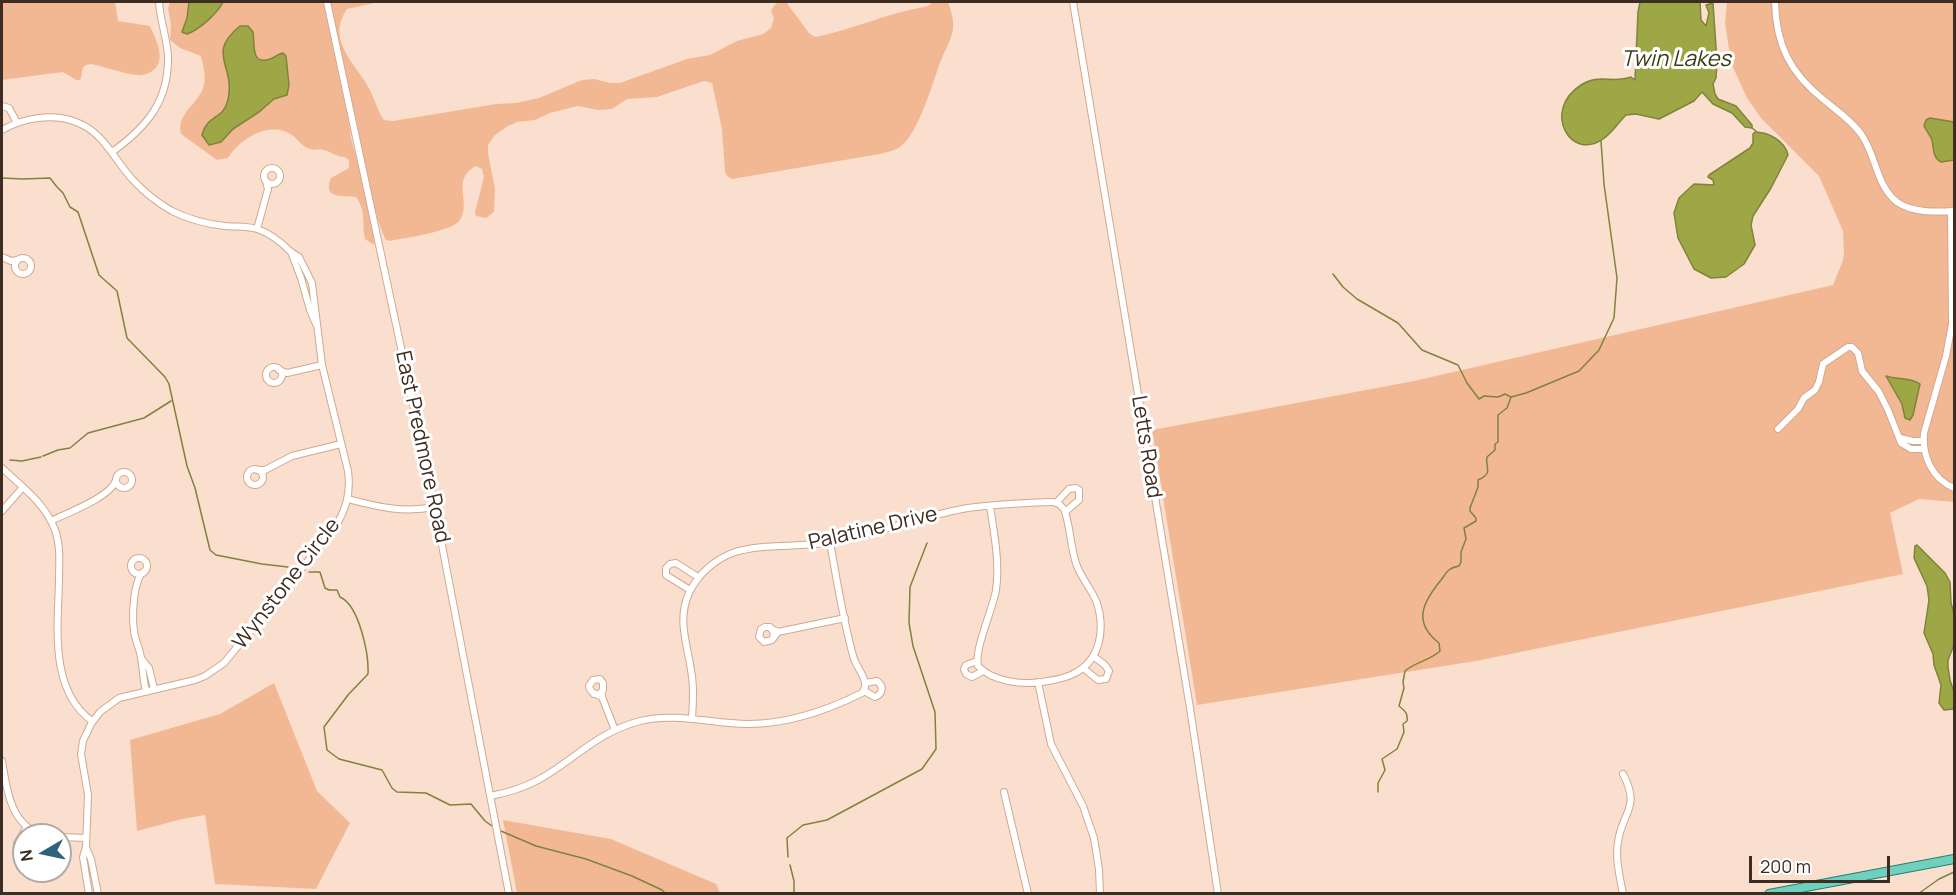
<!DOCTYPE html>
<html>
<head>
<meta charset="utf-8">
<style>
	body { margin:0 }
	#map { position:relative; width:1956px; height:895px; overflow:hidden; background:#fadfcf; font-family:Manrope,sans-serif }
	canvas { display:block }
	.frame { position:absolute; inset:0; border:3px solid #3d2c22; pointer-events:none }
	.north { position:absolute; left:12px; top:823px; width:60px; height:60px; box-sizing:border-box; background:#fff; border:2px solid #b1aba7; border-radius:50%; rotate:261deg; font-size:16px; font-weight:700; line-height:24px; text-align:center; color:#3d2c22 }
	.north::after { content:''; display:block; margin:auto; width:21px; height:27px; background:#2c627d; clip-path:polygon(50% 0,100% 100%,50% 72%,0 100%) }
	.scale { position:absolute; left:1749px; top:856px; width:141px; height:27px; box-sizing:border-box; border:3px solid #3d2c22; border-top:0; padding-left:8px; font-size:18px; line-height:21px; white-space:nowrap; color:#3d2c22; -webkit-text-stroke:4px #fff; paint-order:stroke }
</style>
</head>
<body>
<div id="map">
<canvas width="1956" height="895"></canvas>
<div class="frame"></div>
<div class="north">N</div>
<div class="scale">200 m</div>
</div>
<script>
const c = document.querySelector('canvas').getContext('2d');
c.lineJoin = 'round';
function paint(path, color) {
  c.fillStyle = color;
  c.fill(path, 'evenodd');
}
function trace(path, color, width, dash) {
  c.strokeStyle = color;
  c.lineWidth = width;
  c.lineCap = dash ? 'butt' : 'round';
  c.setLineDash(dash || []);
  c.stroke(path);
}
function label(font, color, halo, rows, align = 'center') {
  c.font = font + ' Manrope,sans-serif';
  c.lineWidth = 6;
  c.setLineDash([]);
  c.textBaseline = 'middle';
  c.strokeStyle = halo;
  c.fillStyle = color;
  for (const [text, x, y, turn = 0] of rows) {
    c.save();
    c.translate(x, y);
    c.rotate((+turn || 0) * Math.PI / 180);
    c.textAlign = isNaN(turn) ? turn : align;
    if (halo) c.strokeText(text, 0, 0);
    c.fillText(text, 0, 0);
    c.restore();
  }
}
paint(new Path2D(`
	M2 2H115L118 21 150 26C156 40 168 61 151 72 146 74 143 76 137 75 123 74 106 67 91 64 78 66 85 71 80 80H76L63 72 2 80Z
	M170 2H379L347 9C325 41 357 64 370 90 375 100 377 110 384 120L393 121 496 104 516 103 539 98 582 80 595 79 609 83H620L687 59 710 55 737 41 763 34 771 28 774 18 771 11C775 3 777 2 786 2L809 33 815 37C852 30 887 13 924 7L930 5 931 2H948C951 10 954 20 953 29 951 42 944 51 940 63 933 82 918 134 901 146 895 151 887 152 880 154L732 179 727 176 725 172 722 129 712 83 704 81 657 97 627 99 612 109 598 110 578 106 550 113 535 120 517 122 508 126 495 135 488 145V153L495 189 494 212 486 218 476 216 475 212 484 177 482 169 476 166C450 180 472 202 460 220 452 232 403 238 389 241L385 239C369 200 363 156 355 114L352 108H347L351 138 371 213 375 240 374 245 365 239C362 224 366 210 356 197 343 195 322 200 331 178L349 168V160L345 157C336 157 332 152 324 150 319 148 314 151 310 149 302 147 298 139 292 135 269 120 240 139 228 158L217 160 181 134C175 113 201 103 204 84 206 76 203 65 201 56L180 48 170 40 171 25 168 8Z
	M1727 2H1954V502L1919 499 1890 513 1903 574 1476 661 1197 705 1152 430 1414 381 1833 285 1843 260 1844 251 1843 231 1819 176 1761 118 1747 98 1731 63 1725 23Z
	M274 683 317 791 350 823 316 889 215 884 205 815 182 819 137 831 130 740 220 714Z
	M503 820 611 839 716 884 720 893H517Z`), '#f2b894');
const water = new Path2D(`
	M189 2H223C218 13 199 30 187 34L182 32 187 18Z
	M1640 2H1700L1701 20 1706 26 1709 13 1706 5 1713 3 1717 62 1716 78 1713 84 1715 94 1718 99 1736 106 1752 125V128L1745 127 1732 113 1713 104 1702 92 1694 101 1659 119 1636 114 1626 115C1618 123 1612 133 1603 139 1571 162 1541 111 1581 85 1599 73 1612 84 1631 77L1635 80 1638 12Z
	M240 26H248L253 32C255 43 250 66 270 59 275 58 277 54 283 53L286 56 289 85 287 95 274 99 259 112 233 129 221 142 209 145 202 135C208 114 222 120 227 103 238 66 204 55 240 26Z
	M1930 118 1954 122V160L1941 162C1932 157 1934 149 1932 140 1930 135 1926 130 1924 126L1926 120Z
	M1755 132C1768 132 1785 141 1788 155L1771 188 1753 216 1751 225 1755 245 1744 264 1726 277 1711 278 1694 269 1678 238 1674 213 1679 198 1694 184 1714 185 1713 180 1708 177 1709 175 1750 148 1753 143V134Z
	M1886 376C1897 380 1910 377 1920 384L1913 415 1910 420 1905 418 1902 404Z
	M1917 545 1945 573 1950 582 1951 603 1954 614V645L1948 660V667L1950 680 1954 692V709L1944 710 1939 703 1941 685 1934 665 1933 654 1924 633 1929 600 1927 586 1914 558 1915 546Z`);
paint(water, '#9ea746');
trace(water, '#81823b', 1.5);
trace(new Path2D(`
	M1752 128 1756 131
	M2 178 23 179 50 178 57 187 63 193 70 207 78 212 99 275 117 291 127 338 165 377 169 384 187 466 195 488 210 550 216 555 262 564 288 567
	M1333 274 1343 287 1357 299 1398 323 1422 350 1458 365 1467 383 1479 399 1484 396 1498 397 1505 394 1511 397 1526 393 1579 371 1599 350 1614 318 1617 278 1604 184 1601 141
	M43 456 58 450 70 448 88 433 144 418 171 401
	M10 460 22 461 41 457
	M309 572H320L325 588 329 590H337L340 597C359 605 369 654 368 674L348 695 324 727 327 750 339 759 382 770 392 788 397 792 426 793 450 805 471 804 485 821 492 826
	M1378 792V783L1385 770 1382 759 1397 749 1404 732 1403 724 1407 721C1408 713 1405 711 1399 706L1404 688 1403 682 1405 671C1415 662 1429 661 1440 651L1439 643C1412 622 1423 602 1441 580 1447 572 1448 568 1459 566L1461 562V552L1466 539 1464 528 1476 521V518L1470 511V508L1478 487V480C1494 473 1485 468 1487 457L1495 450V444L1498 442V415L1507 408 1511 397
	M501 831 536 846 586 859 632 876 662 890 666 894
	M788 857 787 838 803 825 827 820 922 769 936 749 935 712 913 646 909 623 910 587 927 543
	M790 865 794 881V894
	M1918 894 1939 879 1954 872`), '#81823b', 1.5);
const minor = new Path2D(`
	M327 2 431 488 509 894
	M1073 2 1190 708 1218 894
	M1775 2C1776 45 1790 73 1824 100 1836 110 1852 121 1861 134 1876 154 1876 186 1897 202 1913 213 1935 212 1954 211
	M2 106 9 108 17 123
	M2 130C23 118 52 113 76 122 104 132 114 160 133 180 144 192 158 203 172 211 188 219 207 224 225 226 235 227 247 226 257 229 270 233 281 242 291 252
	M112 152C147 127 169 101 168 56 167 38 160 20 159 2
	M264 176a8 8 0 1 1 16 0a8 8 0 1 1-16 0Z
	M1951 211 1952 324 1946 356 1924 433C1922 456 1932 479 1954 488
	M257 229 268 189 266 181
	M2 257 11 261 18 260
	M15 266a8 8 0 1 1 16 0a8 8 0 1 1-16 0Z
	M266 375a8 8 0 1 1 16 0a8 8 0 1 1-16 0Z
	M279 370 287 373 322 365
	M1778 429 1798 409 1804 398 1815 390 1819 382 1823 364 1848 347H1852L1858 353 1862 371 1879 392 1888 410 1901 443 1911 449H1924
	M1900 438 1913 441H1923
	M2 468C21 486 45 503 55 530 61 546 59 563 59 580 58 626 49 690 92 721
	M247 477a8 8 0 1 1 16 0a8 8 0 1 1-16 0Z
	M257 470H265L292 456 341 444
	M116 480a8 8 0 1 1 16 0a8 8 0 1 1-16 0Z
	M348 499C380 507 402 513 435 507
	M1056 503 1069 489 1076 488 1079 490V500L1065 512
	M2 511 23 487
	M51 521C67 513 111 497 116 480
	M131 566a8 8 0 1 1 16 0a8 8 0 1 1-16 0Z
	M143 572C133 582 132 617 134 631 135 640 140 649 141 658 143 669 143 680 146 691
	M690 590 669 577 666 575V568L670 564 676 563 698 577
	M772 629 778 632 845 618
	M773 638 774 633 770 627H765L761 629 759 637 764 642 772 640 778 632
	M141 658 149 668 154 689
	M977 661 966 665 964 669 966 674 972 677 983 671
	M1083 668 1098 680 1106 679 1109 671 1105 665 1093 656
	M1038 682 1051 744 1083 806 1094 838 1099 869 1100 894
	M864 691 875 697C883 694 884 686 877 681L865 683
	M594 694H599L603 690V683L600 679 593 680 589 686C590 693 596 694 602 697
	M602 694V697L615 730
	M692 718C693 704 694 691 692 677 689 648 676 622 689 593 698 574 715 559 735 552 765 543 799 548 830 542 875 534 917 518 962 509 991 504 1023 503 1053 502L1059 504 1064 509C1071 527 1070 548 1077 566 1082 579 1092 590 1097 603 1105 629 1101 661 1073 674 1064 679 1053 680 1042 682 1023 685 993 682 978 666 974 649 993 609 996 590 1000 563 994 533 990 506
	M2 761C7 790 10 824 42 835
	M1623 774C1641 808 1622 812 1618 842 1615 859 1620 877 1623 894
	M1004 792 1028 894
	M490 796C507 793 523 788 538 780 575 760 595 733 640 721 676 712 712 724 748 724 789 724 826 711 862 693 871 683 858 670 854 659 843 621 837 581 830 542
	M60 837 86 838
	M86 848 91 859 98 894
	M24 852 18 849 17 843 27 827
	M89 894 83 857 86 847 88 795 81 754 83 741 91 724 100 712 119 698 195 680 205 676 224 663 334 529C346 510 351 493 348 471L322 365 312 283 299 257 291 252 301 278 310 310 316 324`);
const major = new Path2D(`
	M1769 894 1954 859`);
trace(minor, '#d2a88e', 8);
trace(major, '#20826a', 10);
trace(minor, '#fff', 6);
trace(major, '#70d0bd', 8);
label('21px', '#3d2c22', '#fff', [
	["East Predmore Road",422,447,78],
	["Letts Road",1146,447,81],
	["Palatine Drive",873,529,-13],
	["Wynstone Circle",287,584,-52]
]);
label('italic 22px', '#393d14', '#fff', [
	["Twin Lakes",1676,60]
]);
</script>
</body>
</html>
